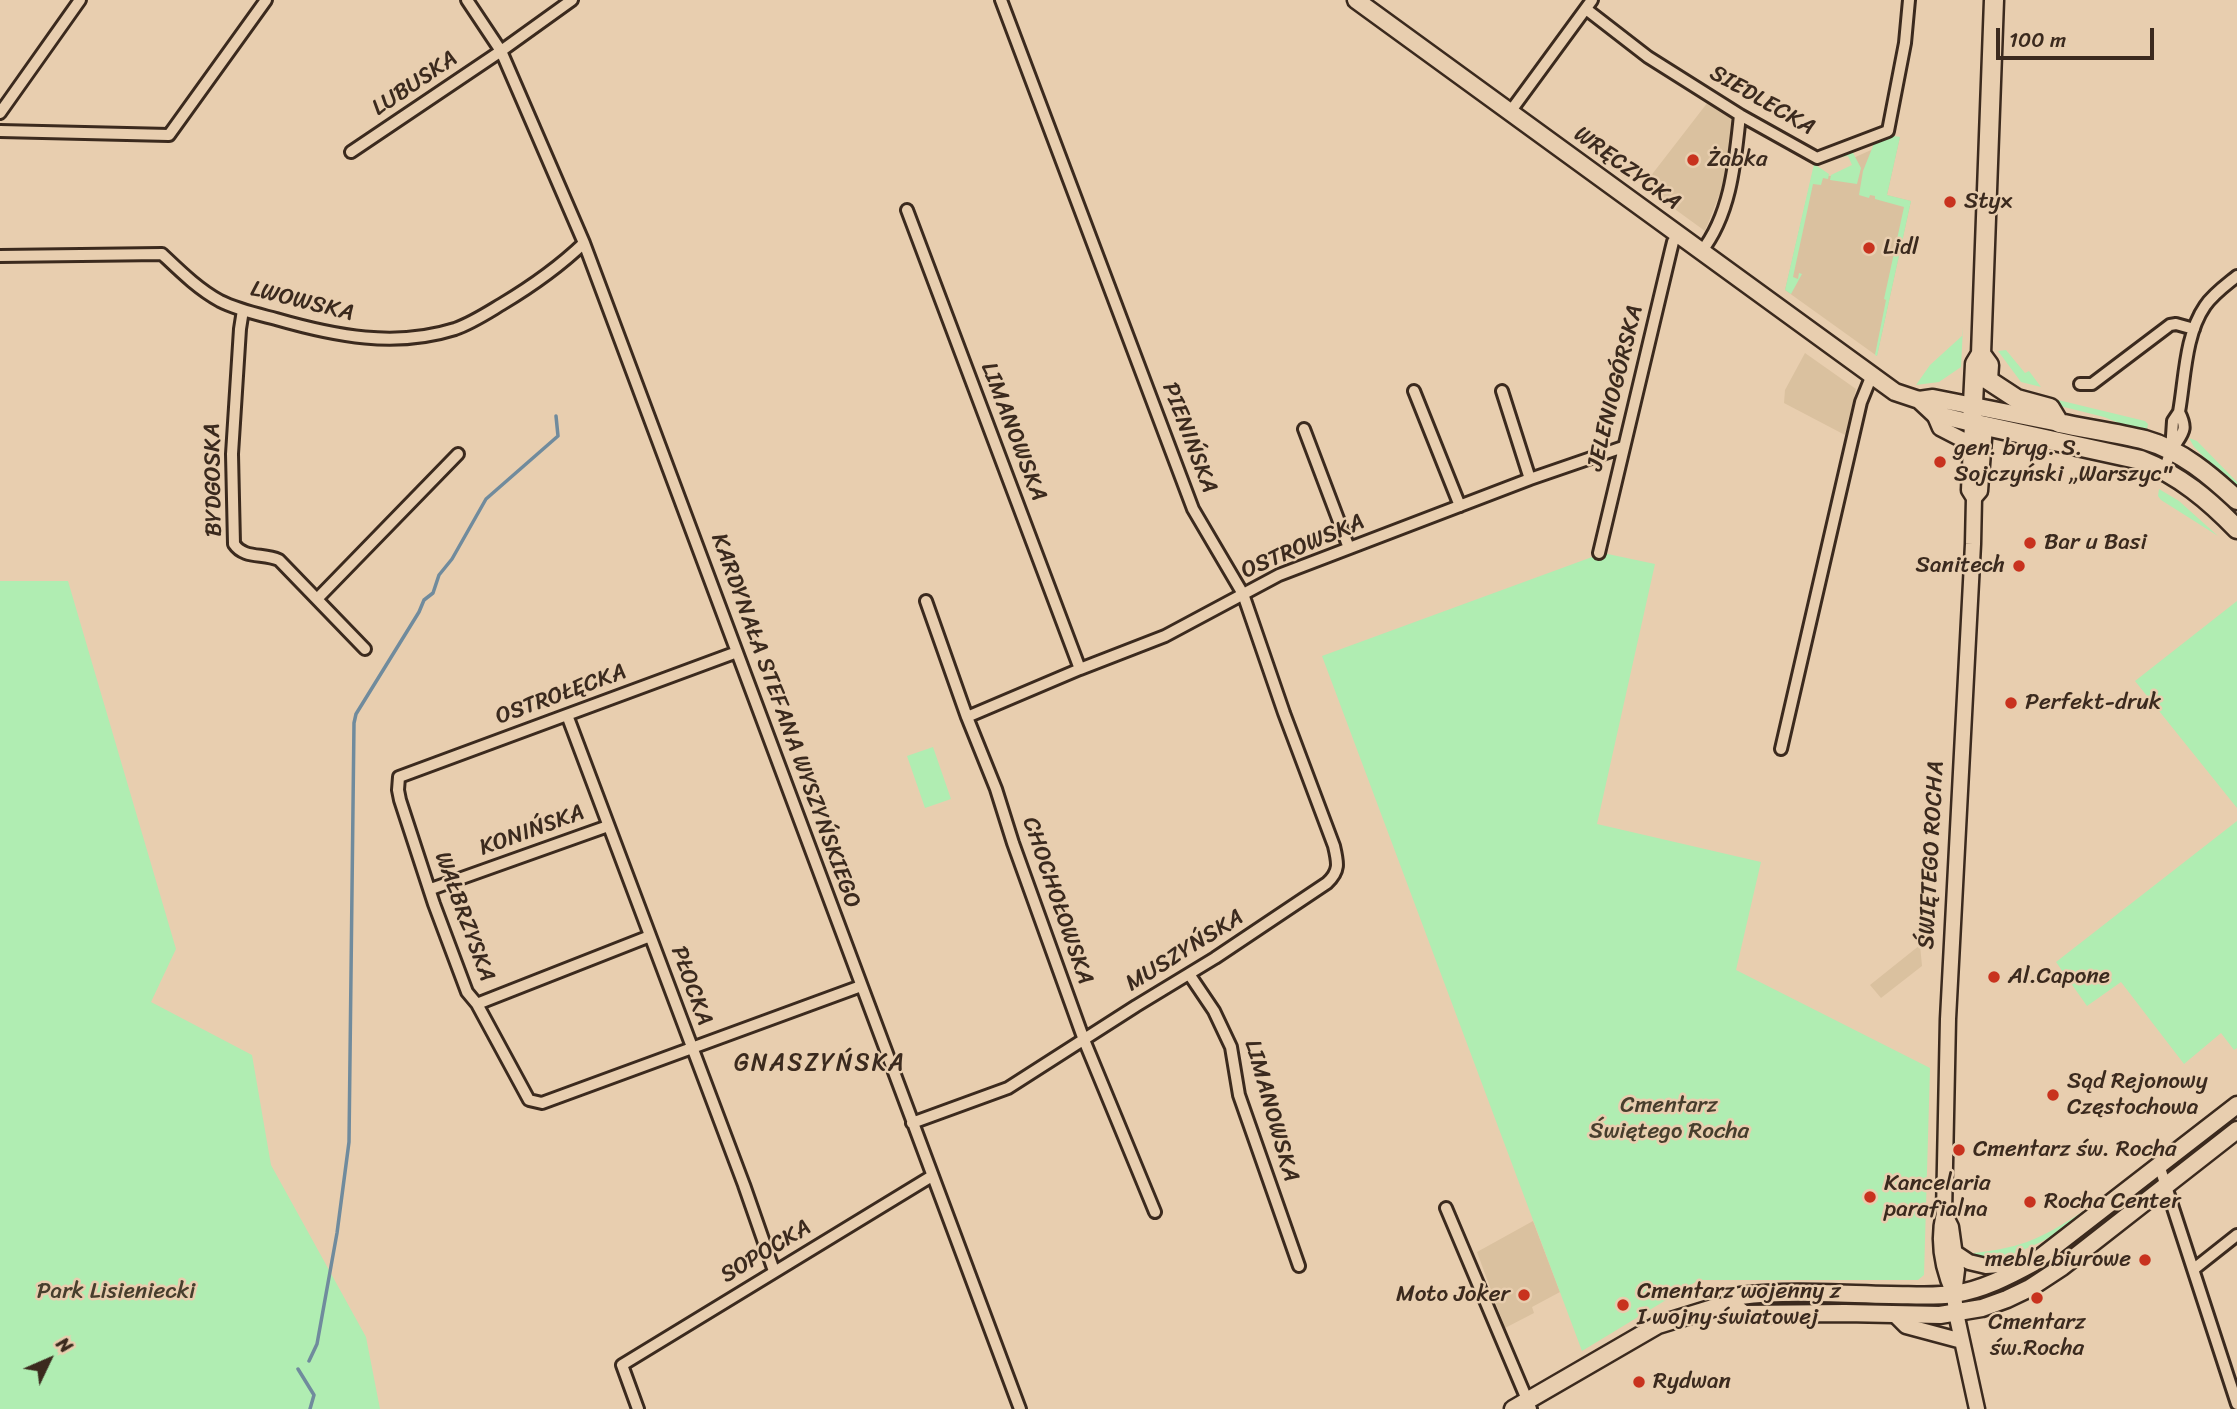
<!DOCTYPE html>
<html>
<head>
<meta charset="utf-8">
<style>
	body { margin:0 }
	#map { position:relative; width:2237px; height:1409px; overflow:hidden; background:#e8ceaf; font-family:Sriracha,sans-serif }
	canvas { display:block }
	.north { position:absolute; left:14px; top:1325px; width:70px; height:70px; -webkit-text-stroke:5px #e8ceaf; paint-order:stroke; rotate:46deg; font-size:19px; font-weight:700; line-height:28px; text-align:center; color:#3b2a1e }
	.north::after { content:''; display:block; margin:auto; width:24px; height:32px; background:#3b2a1e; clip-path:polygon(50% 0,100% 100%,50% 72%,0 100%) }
	.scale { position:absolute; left:1996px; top:28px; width:158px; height:32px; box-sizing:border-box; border:4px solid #3b2a1e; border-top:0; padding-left:9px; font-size:21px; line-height:24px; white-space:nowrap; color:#3b2a1e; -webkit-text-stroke:5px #e8ceaf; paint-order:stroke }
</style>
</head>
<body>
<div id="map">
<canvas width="2237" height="1409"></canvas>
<div class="north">N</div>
<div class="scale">100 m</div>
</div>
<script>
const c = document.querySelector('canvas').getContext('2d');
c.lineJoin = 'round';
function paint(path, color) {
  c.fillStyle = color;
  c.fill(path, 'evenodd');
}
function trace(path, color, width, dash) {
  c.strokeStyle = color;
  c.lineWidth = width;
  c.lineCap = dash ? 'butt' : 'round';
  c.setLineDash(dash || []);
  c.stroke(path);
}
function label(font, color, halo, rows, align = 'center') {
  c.font = font + ' Sriracha,sans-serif';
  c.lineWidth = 5;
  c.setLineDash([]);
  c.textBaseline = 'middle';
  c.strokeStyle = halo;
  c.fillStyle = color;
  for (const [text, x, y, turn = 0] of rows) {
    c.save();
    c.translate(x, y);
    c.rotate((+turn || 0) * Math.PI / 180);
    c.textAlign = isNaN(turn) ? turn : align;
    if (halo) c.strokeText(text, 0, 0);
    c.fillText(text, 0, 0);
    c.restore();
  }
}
paint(new Path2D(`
	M1708 102 1736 119 1731 165 1705 231 1643 186Z
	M1900 137 1887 195 1911 201 1877 356 1785 290 1812 175 1832 176 1853 166 1851 159Z
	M1805 353 1856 389 1845 435 1784 403 1785 390Z
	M1920 945 1922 966 1881 998 1870 985Z
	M1533 1221 1560 1292 1532 1307 1534 1313 1505 1328 1477 1252Z`), '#dac19f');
paint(new Path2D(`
	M1888 135 1900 137 1887 195 1911 201 1877 356 1875 355 1886 300 1884 299 1904 207 1875 199V196L1870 195 1869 198 1859 195 1863 171 1875 141Z
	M1852 151 1861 168 1857 184 1830 180 1831 175 1852 165 1848 156 1837 158Z
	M1814 164 1829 174 1828 179 1823 178 1821 185 1813 184 1793 277 1798 279 1799 273 1802 274 1791 294 1785 290Z
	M1963 327 1961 367 1939 382 1916 385 1930 365 1963 335Z
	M2006 350 2025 373 2029 371 2041 387 2021 382 1998 351Z
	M2025 392 2145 421 2148 424 2146 434 2104 417 2024 397Z
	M2189 438 2197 441 2237 482V490L2194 447Z
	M2159 489 2179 501 2218 536 2161 500 2158 496Z
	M1603 553 1655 564 1597 824 1761 862 1736 970 1930 1068 1924 1275 1918 1280H1699L1582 1351 1322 656Z
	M0 581H68L176 949 151 1002 252 1055 271 1165 366 1337 380 1409H0Z
	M2237 601V808L2135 681Z
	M933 747 951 799 925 808 907 756Z
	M2237 821V1048L2234 1050 2221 1033 2184 1064 2121 982 2087 1006 2056 962Z
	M2153 1159 2152 1164 2077 1221 2043 1241 1998 1261 1975 1259 1974 1253C1992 1251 2010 1248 2027 1242 2073 1224 2114 1188 2153 1159Z
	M2153 1184 2155 1188 2038 1276 2012 1289 1987 1298V1294C2049 1272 2096 1228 2144 1185Z
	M1772 1299 1918 1300 1919 1305 1810 1304 1739 1308 1736 1303Z`), '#b0edb2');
trace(new Path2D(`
	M309 1361 317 1344 337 1233 349 1142 354 723 356 714 419 612 424 600 433 593 439 575 452 559 486 499 558 436 556 416
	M298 1369 314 1395 310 1409`), '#708b9d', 3.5);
const minor = new Path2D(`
	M467 0 501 51 584 243 1020 1409
	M1586 9 1648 57 1740 115 1817 158 1888 131 1905 43 1909 0
	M1510 112 1592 0
	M0 113 80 0
	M0 131 169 135 266 0
	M351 152 501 51 572 0
	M907 210 1080 669
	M1701 252C1731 214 1735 162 1740 115
	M0 256 162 254C180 271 198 289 220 301 238 310 257 314 276 319 335 336 395 348 455 329 472 323 487 313 502 304 532 286 559 267 584 243
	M243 310 240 329 232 454 234 544C244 559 263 553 279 560L365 649
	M2080 384H2092L2170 325 2176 324 2194 329
	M1414 391 1460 506
	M1502 391 1530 479
	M1304 429 1349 548
	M2171 451 2173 421 2179 412C2185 378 2185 335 2205 306 2213 294 2226 285 2237 276
	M2164 470C2167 462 2169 455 2173 448 2183 432 2188 430 2179 412
	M1599 553 1671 250 1673 242 1678 235
	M317 599 458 454
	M926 601 967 717 996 789 1013 843 1084 1040 1155 1212
	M737 652 399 777 398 790 400 800 434 904 467 992 477 1004 529 1100 542 1103 861 986
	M567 715 744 1185 774 1271
	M967 717 1080 669 1165 636 1279 575 1530 479 1623 447
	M1781 749 1861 402 1872 375
	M431 889 608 826
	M1189 974 1214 1011 1231 1047 1239 1095 1299 1266
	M477 1004 650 936
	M912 1123 1008 1088 1136 1006 1215 958 1327 883C1340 871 1338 863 1334 846L1284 713 1243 594 1193 509 1001 0
	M2159 1165 2237 1404
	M1446 1208 1531 1409
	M2194 1269 2237 1235
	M638 1409 622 1365 932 1176`);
const tertiary = new Path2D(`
	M1934 414 1940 428 1971 444
	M1974 498 1980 491 1985 426
	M1944 1213 1951 1227 1957 1270 1954 1294 1956 1313 1977 1409
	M1954 1252 1969 1262 1986 1266 2000 1265 2017 1272
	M1954 1294C1942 1268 1937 1242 1944 1213L1948 1019 1973 544 1974 498 1969 490 1972 423
	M1894 1314 1906 1326 1962 1341`);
const secondary = new Path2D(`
	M1356 0 1895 392 1919 400 1934 414 1972 423
	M1919 400 1933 398 2059 423
	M1732 1305 1744 1314 1845 1313 1940 1315 1982 1308 2007 1299 2030 1288 2062 1267 2237 1130
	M1513 1409 1658 1325 1713 1308 1732 1305 1740 1296C1790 1290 1840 1294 1890 1295 1911 1295 1933 1297 1954 1294 1982 1290 2009 1276 2033 1263L2237 1105`);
const primary = new Path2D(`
	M1994 0 1981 354 1975 364 1972 423 2141 460C2179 475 2209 500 2237 529
	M1981 354 1989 365 1988 380 2017 399 2050 408 2059 423C2087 429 2117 433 2145 440 2181 450 2211 476 2237 500`);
trace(minor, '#3b2a1e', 16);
trace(tertiary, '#3b2a1e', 19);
trace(secondary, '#3b2a1e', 21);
trace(primary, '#3b2a1e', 23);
trace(minor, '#e8ceaf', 10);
trace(tertiary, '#e8ceaf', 14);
trace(secondary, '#e8ceaf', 16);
trace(primary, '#e8ceaf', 18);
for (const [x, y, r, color] of [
	[1693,160,7,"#c8321e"],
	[1950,202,7,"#c8321e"],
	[1869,248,7,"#c8321e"],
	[1940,462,7,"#c8321e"],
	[2030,543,7,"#c8321e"],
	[2019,566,7,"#c8321e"],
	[2011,703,7,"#c8321e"],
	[1994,977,7,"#c8321e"],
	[2053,1095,7,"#c8321e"],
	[1959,1150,7,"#c8321e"],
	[1870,1197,7,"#c8321e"],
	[2030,1202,7,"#c8321e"],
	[2145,1260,7,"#c8321e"],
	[1524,1295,7,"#c8321e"],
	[2037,1298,7,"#c8321e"],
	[1623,1305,7,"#c8321e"],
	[1639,1382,7,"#c8321e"]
]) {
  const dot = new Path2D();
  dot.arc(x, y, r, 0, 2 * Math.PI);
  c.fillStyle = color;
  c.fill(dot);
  trace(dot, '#e8ceaf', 2.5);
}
label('23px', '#3b2a1e', '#e8ceaf', [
	["LUBUSKA",415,84,-34],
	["SIEDLECKA",1762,101,30],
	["WRĘCZYCKA",1627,169,36],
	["LWOWSKA",302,302,14],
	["JELENIOGÓRSKA",1616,388,-76],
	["LIMANOWSKA",1013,432,69],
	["PIENIŃSKA",1189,438,69],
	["BYDGOSKA",214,480,-91],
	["OSTROWSKA",1303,547,-23],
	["OSTROŁĘCKA",561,695,-20],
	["KARDYNAŁA STEFANA WYSZYŃSKIEGO",785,721,70],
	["KONIŃSKA",532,831,-20],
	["ŚWIĘTEGO ROCHA",1932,855,-87],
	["CHOCHOŁOWSKA",1057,901,71],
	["WAŁBRZYSKA",464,917,70],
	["MUSZYŃSKA",1185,951,-32],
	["PŁOCKA",691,986,70],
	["LIMANOWSKA",1271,1111,74],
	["SOPOCKA",766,1252,-31]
]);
label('23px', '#3b2a1e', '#e8ceaf', [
	["Żabka",1707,160],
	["Styx",1964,202],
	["Lidl",1883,248],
	["gen. bryg. S.",1954,449],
	["Sojczyński „Warszyc\"",1954,475],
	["Bar u Basi",2044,543],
	["Sanitech",2005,566,"right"],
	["Perfekt-druk",2025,703],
	["Al.Capone",2008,977],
	["Sąd Rejonowy",2067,1082],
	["Częstochowa",2067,1108],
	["Cmentarz św. Rocha",1973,1150],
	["Kancelaria",1884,1184],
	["parafialna",1884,1210],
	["Rocha Center",2044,1202],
	["meble biurowe",2131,1260,"right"],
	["Cmentarz wojenny z",1637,1292],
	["I wojny światowej",1637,1318],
	["Moto Joker",1510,1295,"right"],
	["Cmentarz",2037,1323,"center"],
	["św.Rocha",2037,1349,"center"],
	["Rydwan",1653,1382]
], 'left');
label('23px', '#473e2d', '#e8ceaf', [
	["Cmentarz",1669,1106],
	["Świętego Rocha",1669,1132],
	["Park Lisieniecki",116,1292]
]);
c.letterSpacing = '2px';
label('24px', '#3b2a1e', '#e8ceaf', [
	["GNASZYŃSKA",820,1064]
]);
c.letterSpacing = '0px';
</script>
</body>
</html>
